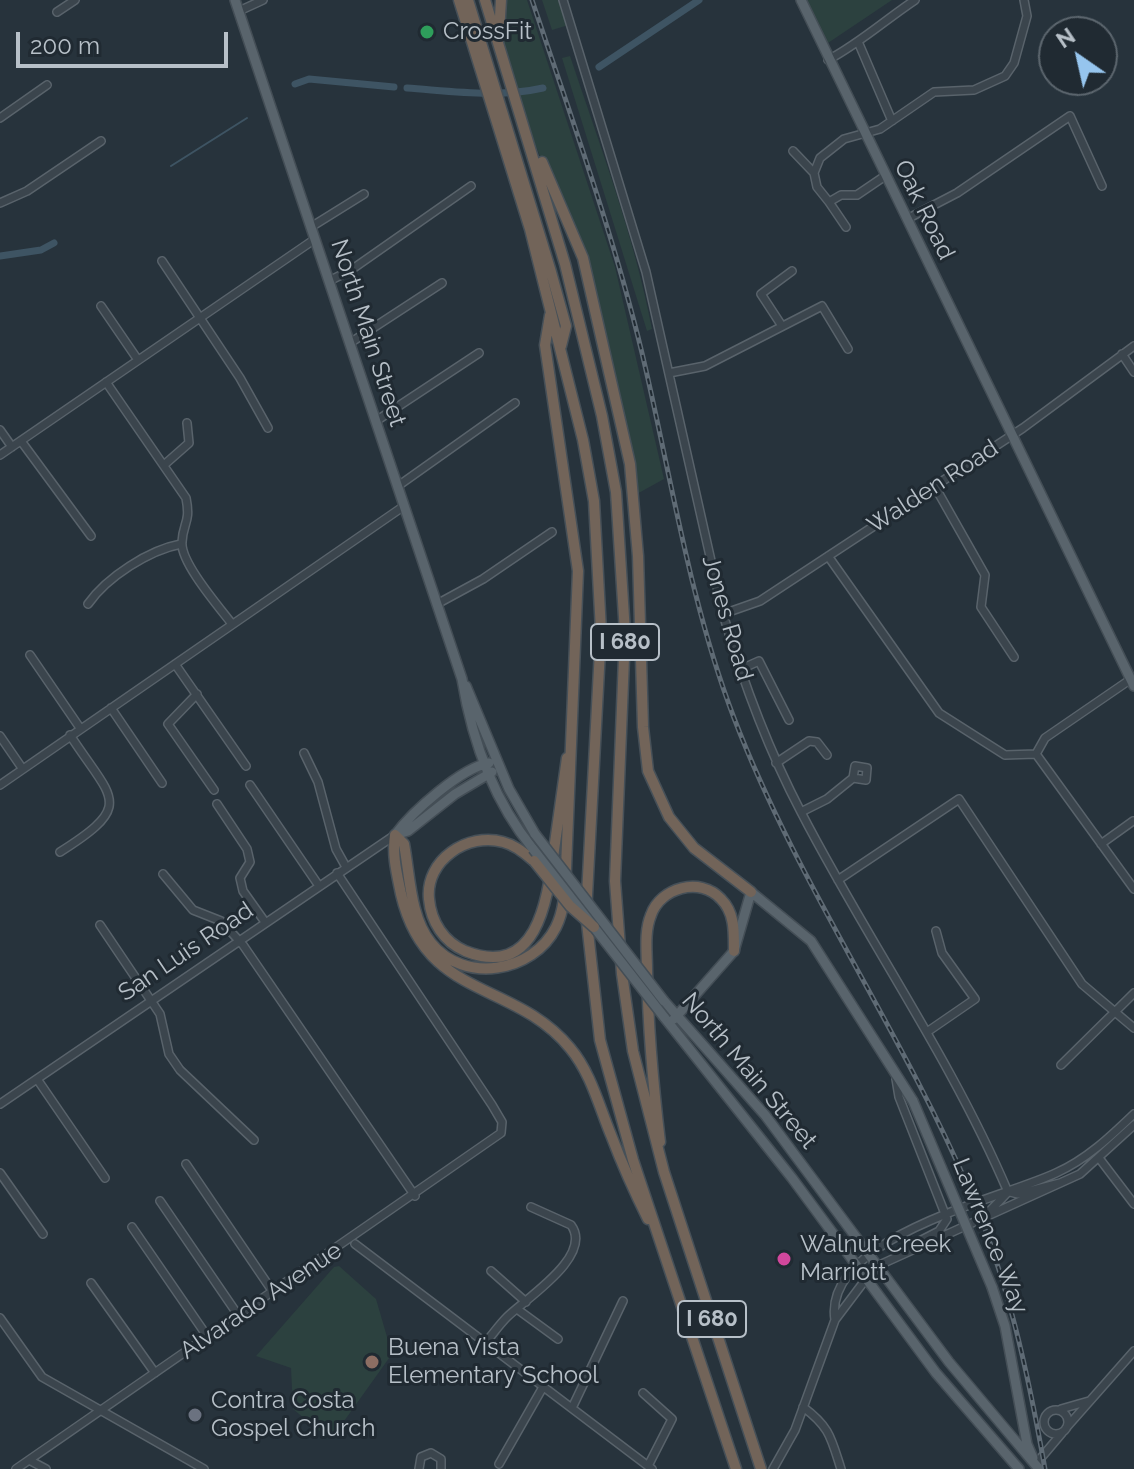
<!DOCTYPE html>
<html>
<head>
<meta charset="utf-8">
<style>
	body { margin:0 }
	#map { position:relative; width:1134px; height:1469px; overflow:hidden; background:#27333c; font-family:Raleway,sans-serif }
	canvas { display:block }
	.north { position:absolute; left:1038px; top:16px; width:80px; height:80px; box-sizing:border-box; background:#202a32; border:2px solid #5c666e; border-radius:50%; rotate:326deg; font-size:22px; font-weight:700; line-height:32px; text-align:center; color:#b7c0c8 }
	.north::after { content:''; display:block; margin:auto; width:28px; height:36px; background:#96c5ee; clip-path:polygon(50% 0,100% 100%,50% 72%,0 100%) }
	.scale { position:absolute; left:16px; top:32px; width:212px; height:36px; box-sizing:border-box; border:4px solid #b7c0c8; border-top:0; padding-left:10px; font-size:24px; line-height:28px; white-space:nowrap; color:#b7c0c8; -webkit-text-stroke:6px #202a32; paint-order:stroke }
</style>
</head>
<body>
<div id="map">
<canvas width="1134" height="1469"></canvas>
<div class="north">N</div>
<div class="scale">200 m</div>
</div>
<script>
const c = document.querySelector('canvas').getContext('2d');
c.lineJoin = 'round';
function paint(path, color) {
  c.fillStyle = color;
  c.fill(path, 'evenodd');
}
function trace(path, color, width, dash) {
  c.strokeStyle = color;
  c.lineWidth = width;
  c.lineCap = dash ? 'butt' : 'round';
  c.setLineDash(dash || []);
  c.stroke(path);
}
function label(font, color, halo, rows, align = 'center') {
  c.font = font + ' Raleway,sans-serif';
  c.lineWidth = 6;
  c.setLineDash([]);
  c.textBaseline = 'middle';
  c.strokeStyle = halo;
  c.fillStyle = color;
  for (const [text, x, y, turn = 0] of rows) {
    c.save();
    c.translate(x, y);
    c.rotate((+turn || 0) * Math.PI / 180);
    c.textAlign = isNaN(turn) ? turn : align;
    if (halo) c.strokeText(text, 0, 0);
    c.fillText(text, 0, 0);
    c.restore();
  }
}
paint(new Path2D(`
	M501 0H527L615 267 664 479 635 495 583 258 524 118 499 39Z
	M542 0H563L572 24 552 30Z
	M801 0H892L822 47Z
	M570 56C600 146 634 235 652 329L647 331 562 58Z
	M339 1266 376 1299 392 1354 332 1438H328L293 1409 291 1368 256 1356 334 1267Z`), '#2c413f');
trace(new Path2D(`
	M171 166 247 118`), '#3e5463', 2);
trace(new Path2D(`
	M599 67 699 0
	M295 84 309 79 394 87
	M407 88C451 91 499 98 543 88
	M0 256 41 250 54 243`), '#3e5463', 7);
const minor = new Path2D(`
	M563 0 646 272 723 614C743 682 768 749 801 812 867 940 951 1058 1008 1192
	M239 11 263 0
	M57 12 75 0
	M859 44 892 121
	M828 60C860 43 885 20 915 0
	M0 118 47 85
	M793 151 814 173
	M885 176 857 195H841L829 202 817 187 814 173 820 158 844 139 880 129 934 92 974 90 1005 76 1014 63 1027 16 1024 0
	M829 202 846 227
	M0 203 27 191 101 141
	M907 219 957 193 1070 116 1102 186
	M311 227 364 194
	M162 261 240 378 268 428
	M329 281 351 270 471 186
	M101 306 138 360
	M782 326 761 294 792 271
	M350 343 442 283
	M1122 354 1134 372
	M669 373 705 366 822 306 848 349
	M106 382 186 498C191 523 183 522 182 542 180 562 219 607 232 624
	M376 421 479 353
	M0 430 12 447
	M21 441 91 536
	M0 455 315 239
	M164 465 189 443 187 423
	M934 485 985 575 981 607 1014 657
	M398 486 515 403
	M828 556 939 713 1005 755 1036 754 1134 889
	M88 604C107 577 149 550 181 544
	M437 604 483 579 552 532
	M723 614 760 601 1023 428 1134 346
	M30 655 80 728
	M175 664 246 766
	M739 670 759 661 789 720
	M197 694 168 724 214 790
	M111 708 162 783
	M0 736 22 768
	M304 753 318 782 336 849 346 867
	M1036 754 1045 738 1131 679
	M776 763 809 741 817 742 827 755
	M0 785 404 506
	M250 785 319 886
	M217 804 247 849 250 862 240 878 243 891 265 922
	M801 812 827 799 853 778 866 780 867 768 855 766 853 778
	M1101 844 1133 821
	M60 852C136 804 112 800 70 735
	M163 874 193 910 221 921 243 945 415 1196
	M838 880 959 799 1082 984 1134 1028
	M100 925 160 1014 169 1054 180 1070 254 1140
	M927 1032 975 999 942 953 936 931
	M1061 1065 1134 993
	M37 1079 105 1178
	M896 1079 899 1097 947 1219 939 1231 898 1252
	M0 1104 395 835
	M1099 1158 1134 1204
	M186 1164 273 1292
	M0 1173 43 1234
	M1010 1192 1018 1194 1060 1183
	M160 1201 238 1315
	M985 1216 1008 1192
	M132 1227 207 1336
	M355 1244 652 1469
	M491 1271 526 1302
	M91 1283 155 1373
	M517 1309 558 1339
	M0 1318 42 1377 204 1469
	M835 1320C822 1237 1001 1199 1056 1173 1087 1159 1110 1137 1134 1114
	M486 1342C493 1334 499 1325 507 1317 525 1299 594 1256 571 1225L531 1207
	M643 1393 672 1419 648 1466
	M803 1407C830 1427 831 1438 841 1469
	M572 1408 623 1301
	M1061 1409 1089 1401
	M1044 1422a12 12 0 1 1 24 0a12 12 0 1 1-24 0Z
	M1066 1428 1134 1351
	M29 1460 46 1469
	M499 1464 543 1387
	M1035 1465 1062 1433
	M16 1469 501 1133 502 1122 492 1105 337 873
	M419 1469 421 1457 431 1453 441 1459V1469
	M773 1469 795 1430 835 1320 875 1267 1080 1174 1134 1125`);
const major = new Path2D(`
	M235 0 462 679C472 740 494 801 533 849
	M801 0 1134 686
	M466 686 509 789 535 834
	M395 835C412 812 461 768 489 763
	M395 835 408 831 455 794 492 772
	M664 1001 765 1115 949 1362 1039 1469
	M664 1017 792 1178 936 1373 1019 1469
	M674 1019 734 951 751 892 811 941 913 1101
	M992 1287 1005 1326 1027 1444 1033 1458`);
const highway = new Path2D(`
	M459 0 530 229 583 440 594 501 601 631 586 914 600 1040 633 1160 736 1469
	M468 0 551 272 566 326 561 346
	M485 0 565 264 602 416 616 492 625 633 615 881 622 974 633 1051 664 1172 761 1469
	M499 33 501 0
	M542 162 583 258 630 464 638 556 643 727 648 771 669 817 694 848 751 892
	M395 835 404 844C410 876 410 917 431 943 464 984 533 973 556 927 565 909 565 888 566 868L578 571 545 345 550 315
	M395 835C392 856 397 874 401 894 426 1001 513 979 570 1048 591 1073 599 1106 611 1135 622 1164 634 1191 648 1219
	M534 861C524 853 515 845 503 842 468 832 425 860 429 899 431 922 444 942 465 951 541 981 548 892 555 843 559 815 563 787 567 758
	M660 1142C653 1084 648 1028 647 970 647 952 644 932 651 915 660 888 700 876 721 899 735 913 734 932 734 951`);
trace(minor, '#59636b', 10);
trace(major, '#444e56', 12);
trace(highway, '#465058', 13);
trace(minor, '#3b454d', 7);
trace(major, '#59646c', 9);
trace(highway, '#726459', 10);
const rail = new Path2D(`
	M532 0C571 117 613 233 642 353 671 475 689 600 734 718 797 883 900 1028 969 1189 1008 1279 1028 1373 1045 1469`);
trace(rail, '#5f6b75', 5);
trace(rail, '#202a32', 2, [6]);
const majorBridge = new Path2D(`
	M535 834 664 1001
	M533 849 664 1017
	M913 1101 992 1287`);
const highwayBridge = new Path2D(`
	M534 861 570 906 594 927`);
trace(majorBridge, '#444e56', 12, []);
trace(highwayBridge, '#465058', 13, []);
trace(majorBridge, '#59646c', 9);
trace(highwayBridge, '#726459', 10);
for (const [x, y, r, color] of [
	[427,32,8,"#2e9e5b"],
	[784,1259,8,"#d1479c"],
	[372,1362,8,"#8d6e63"],
	[195,1415,8,"#6b7280"]
]) {
  const dot = new Path2D();
  dot.arc(x, y, r, 0, 2 * Math.PI);
  c.fillStyle = color;
  c.fill(dot);
  trace(dot, '#202a32', 3);
}
for (const [x, y, w] of [
	[625,642,68],
	[712,1319,68]
]) {
  const box = new Path2D();
  box.roundRect(x - w / 2, y - 18, w, 36, 6);
  c.fillStyle = '#202a32';
  c.fill(box);
  trace(box, '#b7c0c8', 2);
}
label('bold 22px', '#b7c0c8', null, [
	["I 680",625,642],
	["I 680",712,1319]
]);
label('24px', '#b7c0c8', '#202a32', [
	["CrossFit",443,32],
	["Walnut Creek",800,1245],
	["Marriott",800,1273],
	["Buena Vista",388,1348],
	["Elementary School",388,1376],
	["Contra Costa",211,1401],
	["Gospel Church",211,1429]
], 'left');
label('24px', '#b7c0c8', '#202a32', [
	["Oak Road",924,210,64],
	["North Main Street",368,333,72],
	["Walden Road",933,487,-33],
	["Jones Road",727,618,74],
	["San Luis Road",186,952,-34],
	["North Main Street",749,1071,50],
	["Lawrence Way",990,1236,68],
	["Alvarado Avenue",261,1301,-34]
]);
</script>
</body>
</html>
